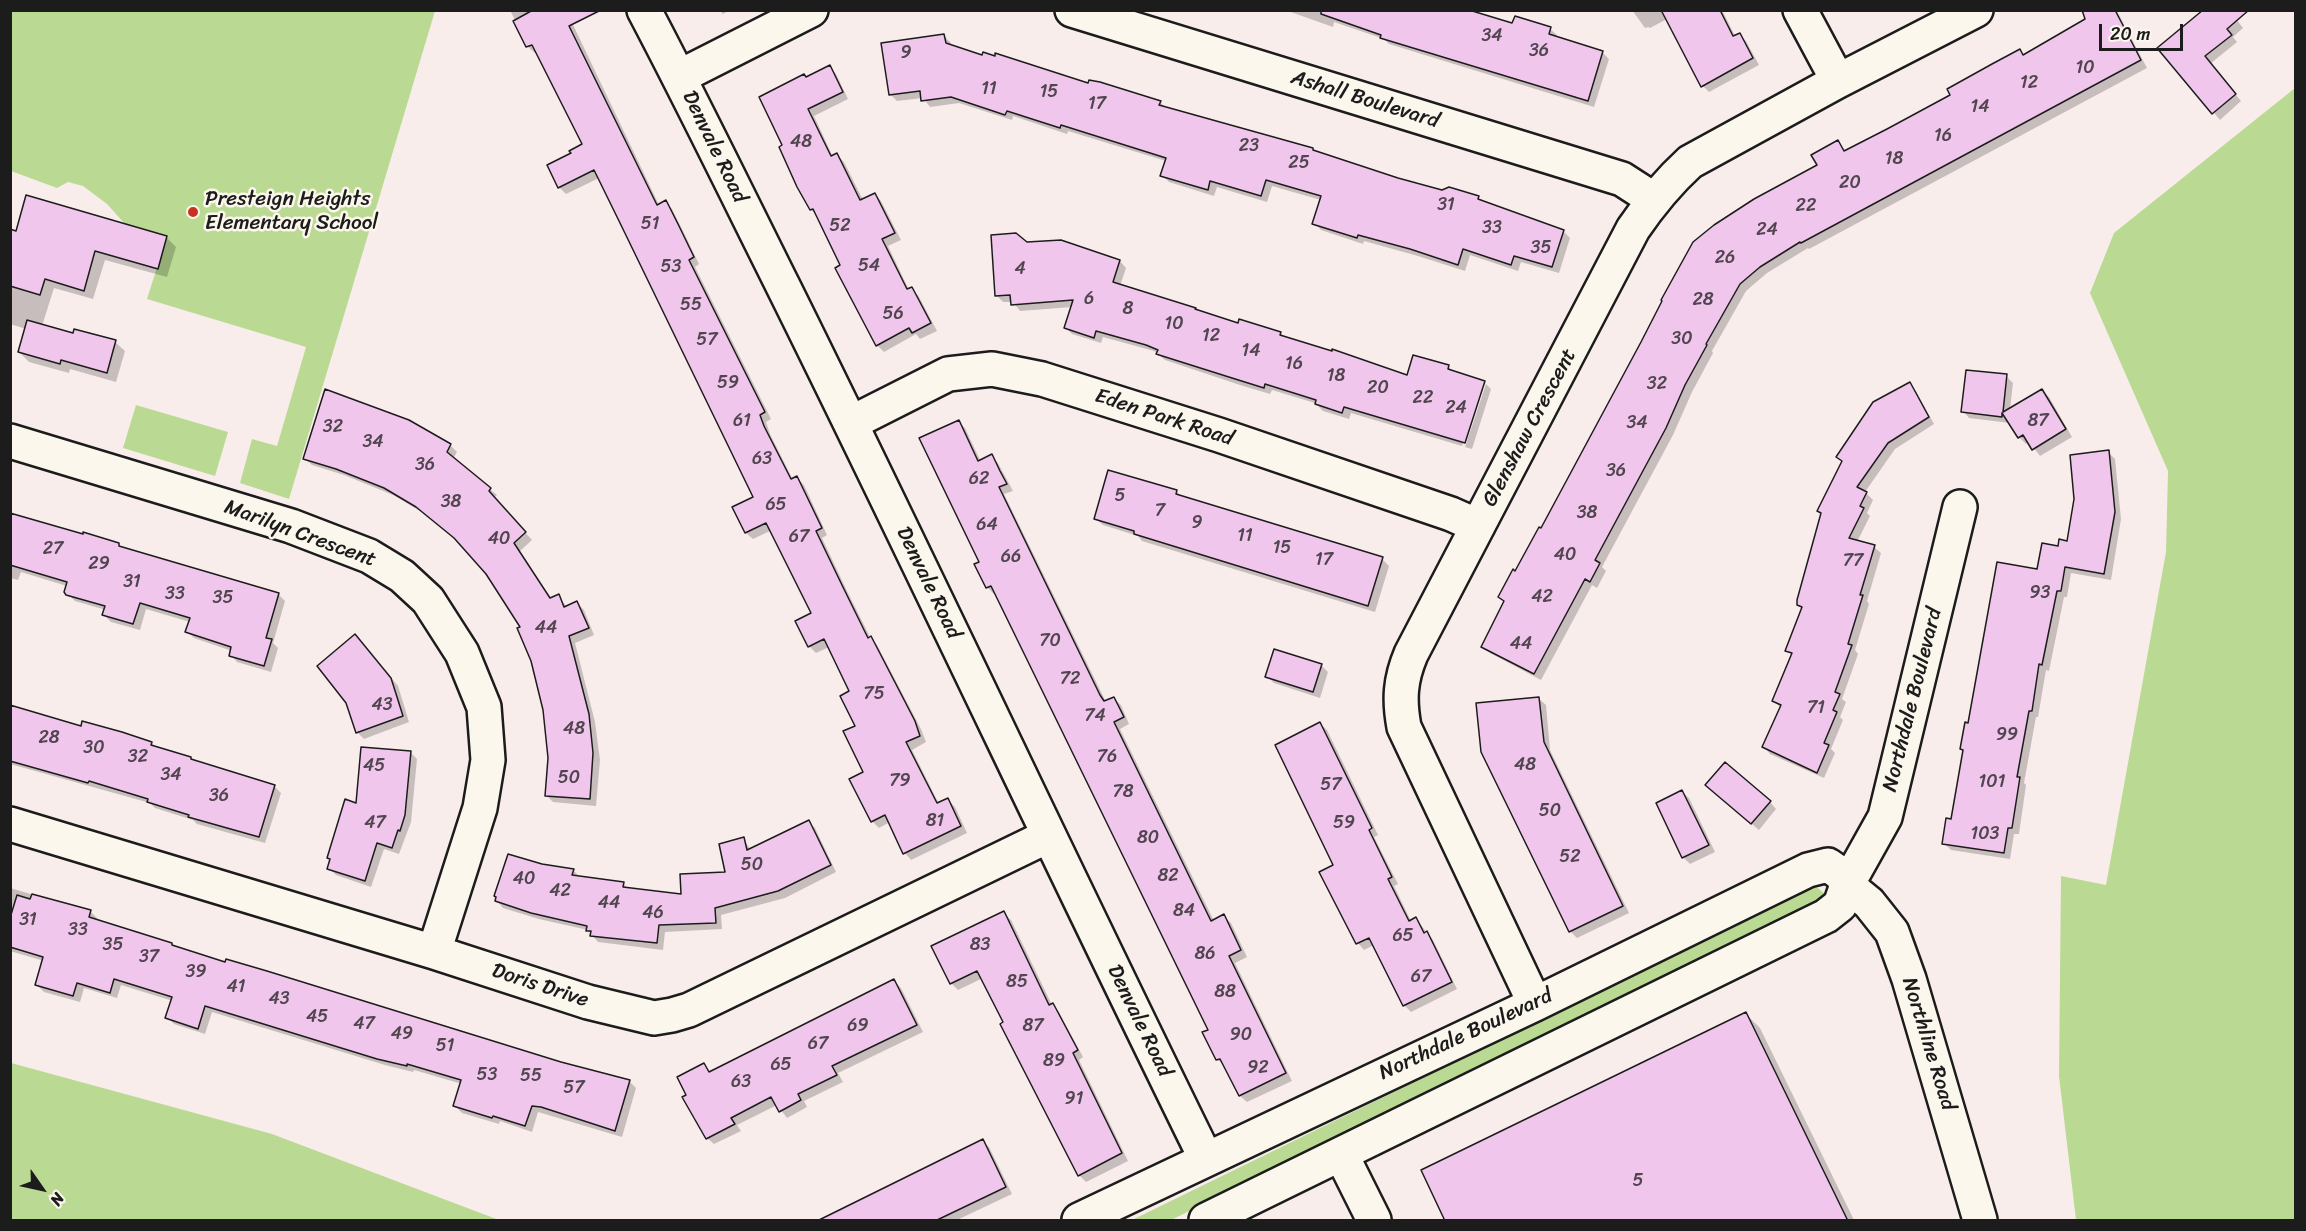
<!DOCTYPE html>
<html>
<head>
<meta charset="utf-8">
<style>
	body { margin:0 }
	#map { position:relative; width:2306px; height:1231px; overflow:hidden; background:#f9edec; font-family:Sriracha,sans-serif }
	canvas { display:block }
	.frame { position:absolute; inset:0; border:12px solid #1c1c1c; pointer-events:none }
	.north { position:absolute; left:12px; top:1159px; width:60px; height:60px; -webkit-text-stroke:4px #fbf7ec; paint-order:stroke; rotate:124deg; font-size:16px; font-weight:700; line-height:24px; text-align:center; color:#1c1c1c }
	.north::after { content:''; display:block; margin:auto; width:21px; height:27px; background:#1c1c1c; clip-path:polygon(50% 0,100% 100%,50% 72%,0 100%) }
	.scale { position:absolute; left:2099px; top:24px; width:84px; height:27px; box-sizing:border-box; border:3px solid #1c1c1c; border-top:0; padding-left:8px; font-size:18px; line-height:21px; white-space:nowrap; color:#1c1c1c; -webkit-text-stroke:4px #fbf7ec; paint-order:stroke }
</style>
</head>
<body>
<div id="map">
<canvas width="2306" height="1231"></canvas>
<div class="frame"></div>
<div class="north">N</div>
<div class="scale">20 m</div>
</div>
<script>
const c = document.querySelector('canvas').getContext('2d');
c.lineJoin = 'round';
function paint(path, color) {
  c.fillStyle = color;
  c.fill(path, 'evenodd');
}
function trace(path, color, width, dash) {
  c.strokeStyle = color;
  c.lineWidth = width;
  c.lineCap = dash ? 'butt' : 'round';
  c.setLineDash(dash || []);
  c.stroke(path);
}
function label(font, color, halo, rows, align = 'center') {
  c.font = font + ' Sriracha,sans-serif';
  c.lineWidth = 5;
  c.setLineDash([]);
  c.textBaseline = 'middle';
  c.strokeStyle = halo;
  c.fillStyle = color;
  for (const [text, x, y, turn = 0] of rows) {
    c.save();
    c.translate(x, y);
    c.rotate((+turn || 0) * Math.PI / 180);
    c.textAlign = isNaN(turn) ? turn : align;
    if (halo) c.strokeText(text, 0, 0);
    c.fillText(text, 0, 0);
    c.restore();
  }
}
paint(new Path2D(`
	M10 11H435L289 499 240 483 252 439 277 446 306 347 147 299 167 236 125 224 107 204 83 186 68 182 57 188 11 171Z
	M2295 88V1220H2076L2059 1076 2061 876 2106 885 2166 552 2168 471 2090 293 2114 233Z
	M136 405 228 432 215 476 123 448Z
	M1813 887 1818 888 1825 894 1821 902 1171 1220H1132Z
	M11 1063 272 1134 499 1220H11Z`), '#bada93');
paint(new Path2D(`
	M510 10H566L659 205 665 202 672 209 685 235 699 264 695 267 771 419 766 422 770 434 793 480 797 478 804 485 827 535 822 538 847 591 870 637 877 645 921 729 926 742 912 750 939 804 948 800 955 807 967 833 911 860 905 853 890 822 879 828 872 821 851 692 829 647 816 653 809 646 813 614 770 531 753 539 746 533 734 508 755 498 599 178 566 194 559 187 573 154 584 145 537 52 535 53 528 47Z
	M719 10H730L723 14Z
	M1285 10H1464L1513 25 1550 29 1557 35 1556 38 1602 52 1609 59 1594 107 1389 44 1384 39 1334 22 1333 27Z
	M1632 10H1722L1735 36 1739 34 1746 41 1759 65 1709 92 1703 86 1667 19 1650 28 1648 27 1645 28Z
	M2098 10 2117 11 2147 68 1809 249 1808 248 1767 273 1746 291 1712 351 1713 353 1692 392 1673 435 1602 567 1606 571 1597 588 1592 585 1541 680 1490 653 1483 646 1505 602 1500 597 1542 530 1838 142 1846 151 1952 96 2019 51 2024 56 2087 20Z
	M2229 10 2243 28 2233 37 2237 42 2210 64 2241 101 2220 120 2160 48Z
	M944 36 951 43V46L983 57 1160 102 1166 108 1442 192 1478 197 1483 203 1563 231 1570 238 1559 273 1521 262 1518 271 1470 255 1465 271 1418 256 1364 241 1363 244 1321 230 1314 223 1321 200 1272 186 1267 202 1217 187 1214 196 1169 182 1162 175 1166 161 1068 131 1067 134 1013 116 1012 120 959 103 930 107 923 98 897 101 890 94Z
	M830 67 836 74 848 99 814 116 833 157 837 155 844 162 863 200 875 194 881 201 901 240 888 246 909 290 911 289 918 295 937 331 920 339 916 334 884 352 877 345 842 266 818 216 811 210 784 146 806 78Z
	M10 231 166 237 176 247 167 277 105 260 93 299 54 288 42 326 74 335 115 342 125 351 116 382 70 369 69 373 29 362 19 352 26 329 10 324Z
	M1027 244 1120 261 1126 268 1120 286 1239 324 1280 333 1285 338 1408 377 1448 367 1454 372 1484 382 1491 389 1472 449 1465 447 1486 384H1482L1462 446 1351 413 1349 419 1323 411 1315 403 1272 390 1270 394 1240 385 1165 360 1154 351 1103 337 1101 343 1072 334 1065 327 1072 307 1020 311 1013 302H1003L996 295Z
	M2006 376 2013 383 2010 409 2042 391 2049 397 2072 437 2040 456 2029 442 2026 444 2019 437 2010 423 1969 418 1963 411Z
	M1909 384 1916 391 1934 424 1895 449 1865 492 1873 500 1867 513 1870 516 1857 542 1874 547 1881 553 1867 601 1869 604 1855 650 1858 654 1842 699 1846 702 1840 717 1843 720 1831 749 1835 753 1824 778 1770 754 1764 747 1781 708 1774 701 1792 656 1787 650 1803 609 1799 604 1843 462 1838 457Z
	M408 421 451 446 457 452 453 459 497 495 494 498 532 540 520 551 551 599 558 596 567 607 577 603 584 610 594 635 575 643 595 722 600 760 596 806 553 802 547 796 550 758 545 710 523 627 488 573 460 543 425 514 393 495 344 475 312 465 305 459Z
	M958 422 965 428 981 462 992 456 998 463 1013 491 1004 494 1106 702 1114 699 1121 705 1129 724 1120 729 1214 921 1224 916 1231 923 1247 957 1235 963 1292 1081 1247 1102 1240 1096 1226 1066 1218 1060 1204 1033 1210 1030 996 593 994 594 987 587 981 563Z
	M2108 452 2115 459 2121 519 2111 580 2071 573 2067 597H2064L2049 671 2046 670 2038 717H2036L2024 783 2026 785 2019 834H2014L2010 859 1951 850 1944 843 1953 820 1970 724 2039 570 2059 548 2069 542Z
	M1176 491 1182 497 1382 559 1389 566 1375 612 1142 541 1138 536 1103 525 1096 519Z
	M10 514 118 545 122 548 278 594 285 601 273 643 278 648 271 672 237 662 231 655 232 651 194 638 187 631 190 622 146 609 140 630 111 622 104 615 106 610 75 601 68 594 67 586 21 572 18 580 10 578Z
	M362 643 398 686 409 722 364 739 357 732 348 702Z
	M1321 665 1328 672 1320 698 1274 683 1267 676Z
	M1539 699 1546 705 1550 750 1629 913 1577 938 1570 931 1482 751Z
	M10 706 82 728 152 743 156 748 193 761 274 786 281 793 265 843 197 824 193 820 155 808 150 803 10 764Z
	M1320 724 1327 730 1378 835 1374 837 1398 884 1394 886 1411 921 1416 919 1433 940 1457 989 1411 1012 1404 1005 1374 945 1364 950 1358 943 1335 866Z
	M410 752 417 759 411 822 399 854 384 849 371 887 336 875 329 868 358 805Z
	M1682 792 1689 798 1715 852 1690 864 1683 857Z
	M1714 792 1770 802 1776 809 1759 830Z
	M808 822 815 828 836 872 785 898 721 915 722 929 665 932 663 950 598 942 588 930 539 919 503 908 497 901 542 865 573 870 580 877 623 884 629 889 682 896 727 874 743 839 751 850Z
	M10 888 90 911 97 918 96 921 171 944 175 948 560 1063 629 1081 636 1088 622 1137 538 1112 532 1132 500 1121 499 1124 462 1113 455 1106 462 1084 414 1070 413 1072 385 1065 212 1012 205 1034 174 1024 167 1017 173 1001 121 985 117 998 84 988 80 1002 44 992 37 985 44 961 10 951Z
	M1004 913 1011 920 1052 1005 1059 1012 1083 1057 1079 1060 1128 1161 1086 1182 1079 1175 983 978 958 990 951 983Z
	M894 981 901 988 923 1032 838 1073 843 1082 804 1101 807 1107 787 1118 777 1105 737 1125 741 1131 714 1144 707 1138 704 1065 712 1073Z
	M1746 1014 1760 1028 1854 1220H1447Z
	M982 1141 989 1147 1012 1194 957 1220H818Z`), '#0003');
const building = new Path2D(`
	M533 10H601L569 26 657 205 666 200 679 226 694 257 689 260 765 412 760 415 764 426 791 479 797 476 822 528 816 531 841 583 868 638 871 636 915 721 920 736 906 742 937 803 948 798 961 826 903 854 885 815 871 822 849 779 863 772 843 731 855 726 840 696 849 691 824 639 808 647 795 621 811 613 766 523 745 533 732 507 753 497 620 223 594 170 558 188 547 165 571 153 569 151 582 144 532 45 526 47 513 21Z
	M1321 10H1469L1512 23 1515 16 1551 27 1549 34 1603 51 1588 101 1380 38 1381 35 1321 14Z
	M1661 10H1720L1733 36 1740 33 1753 58 1701 87Z
	M2082 10H2115L2141 60 1801 243 1800 242 1760 267 1740 284 1706 344 1707 345 1685 385 1666 428 1595 560 1600 563 1590 582 1585 579 1534 674 1481 647 1504 601 1498 597 1513 569 1515 571 1539 527 1541 528 1641 342 1662 301 1661 300 1693 242 1714 225 1754 199 1817 165 1811 155 1838 140 1844 151 1887 129 1950 95 1947 89 1992 64 2020 49 2023 55 2085 19Z
	M2203 10H2249L2227 29 2232 35 2205 56 2236 94 2212 114 2157 48Z
	M944 34 946 43 982 55 983 52 995 56V53L1088 83 1089 80 1100 82 1161 101 1159 105 1313 148V150L1398 178 1442 190 1449 187 1479 196 1478 199 1564 230 1552 267 1514 256 1511 265 1463 249 1458 265 1410 249 1358 235 1357 238 1312 224 1321 196 1266 180 1261 196 1210 181 1208 190 1160 176 1166 158 1061 125 1060 128 1007 111 1005 115 951 97 921 101 920 91 889 95 881 43Z
	M830 65 843 92 808 109 831 156 837 153 860 200 875 193 895 233 882 239 907 289 912 287 931 323 912 333 909 328 876 346 835 268 840 265 813 209 810 210 797 187 779 147 782 145 759 97 804 74 806 77Z
	M26 195 167 236 158 269 95 251 84 291 45 279 40 295 10 286V229L16 231Z
	M1016 233 1027 242 1061 240 1120 260 1113 282 1196 308 1195 309 1238 323 1239 319 1281 332 1280 335 1332 351V349L1407 375 1413 355 1449 365 1448 369 1485 381 1465 443 1344 407 1342 413 1315 404 1316 400 1265 384 1264 388 1232 378 1156 354 1158 350 1146 345 1096 331 1094 338 1064 328 1073 300 1011 305 1010 295 995 296 991 235Z
	M27 320 73 333 74 329 116 340 107 373 61 360 60 364 18 352Z
	M1966 370 2007 374 2003 412 2042 389 2066 429 2032 450 2023 435 2018 438 2002 413V417L1961 412Z
	M1910 382 1929 417 1888 443 1857 487 1867 492 1860 506 1864 508 1849 538 1875 545 1860 595H1863L1848 644 1852 645 1835 692 1840 694 1833 710 1837 712 1824 743 1829 745 1817 773 1762 747 1781 705 1772 701 1792 653 1785 651 1802 607 1797 605V600L1821 513 1817 511 1842 461 1836 457 1873 402Z
	M325 389 409 420 451 444 447 452 491 488 489 491 526 532 514 543 550 598 559 594 564 607 577 601 589 628 569 636 589 714 593 753 590 799 545 796 548 758 543 710 531 661 517 628 520 627 486 574 454 538 416 507 384 488 336 469 303 459Z
	M959 420 978 461 992 454 1000 471 1007 484 999 487 1100 695 1104 701 1114 697 1124 717 1114 722 1211 921 1224 914 1241 950 1229 956 1286 1073 1239 1096 1220 1059 1216 1060 1202 1032 1208 1030 991 586 986 588 974 564 979 562 919 438Z
	M2109 450 2115 512 2104 574 2065 567 2061 591H2057L2042 665 2039 664 2032 711H2029L2017 777H2020L2012 828H2008L2004 853 1942 844 1946 818 1951 819 1963 750 1960 749 1965 722 1968 723 1997 562 2037 569 2042 543 2058 546 2059 539 2067 541 2074 499 2070 455Z
	M1108 470 1177 490 1176 494 1383 557 1368 606 1134 534V531L1094 519Z
	M10 513 83 534V532L119 543V546L279 593 266 638 272 639 264 666 229 656 231 647 185 632 190 618 140 603 133 624 102 615 105 606 66 595 64 592 67 582 10 565Z
	M355 634 391 678 403 716 356 733 346 703 317 666Z
	M1274 649 1322 664 1313 692 1265 677Z
	M1539 697 1544 742 1623 906 1569 932 1481 752 1476 703Z
	M10 705 81 726 82 721 122 732 152 742 151 745 191 757V759L275 785 259 837 188 817 189 815 147 802 148 799 89 781 88 783 10 761Z
	M1320 722 1372 828 1369 830 1392 877 1388 879 1409 921 1416 917 1424 933 1427 931 1452 982 1403 1006 1369 938 1356 944 1319 872 1333 865 1275 745Z
	M361 747 411 751 405 815 400 831 398 830 392 848 377 843 365 881 327 869 330 859 327 858 345 799 356 803Z
	M1725 762 1771 801 1751 824 1705 785Z
	M1682 790 1709 845 1682 858 1656 803Z
	M809 820 831 865 778 891 715 908 716 923 659 925 657 943 590 936 591 931H586L587 926 531 913 495 901 496 897 494 896 508 854 542 864 574 869 572 875 624 882 623 887 681 894 680 874 725 872 719 844 744 837 747 850Z
	M32 894 91 910 89 917 172 943V945L225 962 226 959 267 971 561 1062 630 1080 615 1131 541 1107 532 1106 525 1126 493 1116 492 1118 453 1106 461 1080 407 1064V1066L377 1059 205 1006 198 1029 165 1018 172 997 114 979 110 993 77 983 73 996 35 985 43 957 10 947V918L17 895 30 899Z
	M1004 911 1049 1005 1053 1003 1078 1050 1073 1053 1122 1153 1078 1176 1000 1024 1003 1022 977 971 950 984 931 946Z
	M894 979 917 1025 832 1066 837 1075 798 1094 801 1100 779 1112 771 1097 731 1118 735 1124 706 1139 682 1097 686 1095 677 1077 704 1063 709 1072Z
	M1746 1012 1848 1221H1445L1421 1170Z
	M983 1139 1006 1187 935 1221H817Z`);
paint(building, '#f1c6ec');
trace(building, '#1c1c1c', 1.5);
const street = new Path2D(`
	M644 10C692 101 737 194 783 286 927 576 1063 869 1206 1159
	M1072 10 1622 179 1653 199
	M1800 10 1838 81
	M679 77 811 10
	M851 423 948 374 992 369 1042 379 1219 435 1451 514 1478 526
	M10 441 291 526 369 556 402 576 428 600 462 653 484 707 488 760 480 808 434 952
	M10 824 434 952 588 1002 654 1018 672 1015 689 1010 1048 836
	M1535 1004 1404 727C1399 700 1400 680 1411 654L1633 229C1650 204 1667 183 1690 162L1838 81 1976 10
	M1341 1154 1374 1220
	M1079 1220 1535 1004 1808 870 1828 865 1841 874 1847 885 1869 903 1892 932 1909 979 1980 1220
	M1206 1220 1826 916 1840 905 1847 885 1885 817 1960 507`);
trace(street, '#1c1c1c', 38);
trace(street, '#fbf7ec', 33);
for (const [x, y, r, color] of [
	[193,212,6,"#c8321e"]
]) {
  const dot = new Path2D();
  dot.arc(x, y, r, 0, 2 * Math.PI);
  c.fillStyle = color;
  c.fill(dot);
  trace(dot, '#fbf7ec', 2);
}
label('18px', '#514650', null, [
	["34",1492,36],
	["36",1539,51],
	["9",906,53],
	["10",2085,68],
	["12",2029,83],
	["11",989,89],
	["15",1049,92],
	["17",1097,104],
	["14",1980,107],
	["16",1943,136],
	["48",801,142],
	["23",1249,146],
	["18",1894,159],
	["25",1299,163],
	["20",1850,183],
	["31",1446,205],
	["22",1806,206],
	["51",650,224],
	["52",840,226],
	["33",1492,228],
	["24",1767,230],
	["35",1541,248],
	["26",1725,258],
	["54",869,266],
	["53",671,267],
	["4",1020,269],
	["6",1089,299],
	["28",1703,300],
	["55",691,305],
	["8",1128,309],
	["56",893,314],
	["10",1174,324],
	["12",1211,336],
	["30",1682,339],
	["57",707,340],
	["14",1251,351],
	["16",1294,364],
	["18",1336,376],
	["59",728,383],
	["32",1657,384],
	["20",1378,388],
	["22",1423,398],
	["24",1456,408],
	["61",742,421],
	["87",2038,421],
	["34",1637,423],
	["32",333,427],
	["34",373,442],
	["63",762,459],
	["36",425,465],
	["36",1616,471],
	["62",979,479],
	["5",1120,496],
	["38",451,502],
	["65",776,505],
	["7",1160,511],
	["38",1587,513],
	["9",1197,523],
	["64",987,525],
	["11",1245,536],
	["67",799,537],
	["40",499,539],
	["15",1282,548],
	["27",53,549],
	["40",1565,555],
	["66",1011,557],
	["17",1324,560],
	["77",1853,561],
	["29",99,564],
	["31",132,582],
	["93",2040,593],
	["33",175,594],
	["42",1542,597],
	["35",223,598],
	["44",546,628],
	["70",1050,641],
	["44",1521,644],
	["72",1070,679],
	["75",874,694],
	["43",382,705],
	["71",1816,708],
	["74",1095,716],
	["48",574,729],
	["99",2007,735],
	["28",49,738],
	["30",94,748],
	["32",138,757],
	["76",1107,757],
	["48",1525,765],
	["45",374,766],
	["34",171,775],
	["50",569,778],
	["79",900,781],
	["101",1992,782],
	["57",1331,785],
	["78",1123,792],
	["36",219,796],
	["50",1550,811],
	["81",935,821],
	["47",375,823],
	["59",1344,823],
	["103",1985,834],
	["80",1148,838],
	["52",1570,857],
	["50",752,865],
	["82",1168,876],
	["40",524,879],
	["42",560,891],
	["44",609,903],
	["84",1184,911],
	["46",653,913],
	["31",28,920],
	["33",78,930],
	["65",1403,936],
	["35",113,945],
	["83",980,945],
	["86",1205,954],
	["37",149,957],
	["39",196,972],
	["67",1421,977],
	["85",1017,982],
	["41",236,987],
	["88",1225,992],
	["43",279,999],
	["45",317,1017],
	["47",364,1024],
	["69",858,1026],
	["87",1033,1026],
	["49",402,1034],
	["90",1241,1035],
	["67",818,1044],
	["51",445,1046],
	["89",1054,1061],
	["65",781,1065],
	["92",1258,1068],
	["53",487,1075],
	["55",531,1076],
	["63",741,1082],
	["57",574,1088],
	["91",1074,1099],
	["5",1638,1181]
]);
label('21px', '#1c1c1c', '#fbf7ec', [
	["Ashall Boulevard",1365,100,17],
	["Denvale Road",714,147,64],
	["Eden Park Road",1164,418,18],
	["Glenshaw Crescent",1530,428,-62],
	["Marilyn Crescent",300,534,20],
	["Denvale Road",928,583,64],
	["Northdale Boulevard",1913,700,-76],
	["Doris Drive",540,986,18],
	["Denvale Road",1139,1021,64],
	["Northdale Boulevard",1466,1035,-25],
	["Northline Road",1928,1044,73]
]);
label('21px', '#1c1c1c', '#fbf7ec', [
	["Presteign Heights",205,200],
	["Elementary School",205,224]
], 'left');
</script>
</body>
</html>
